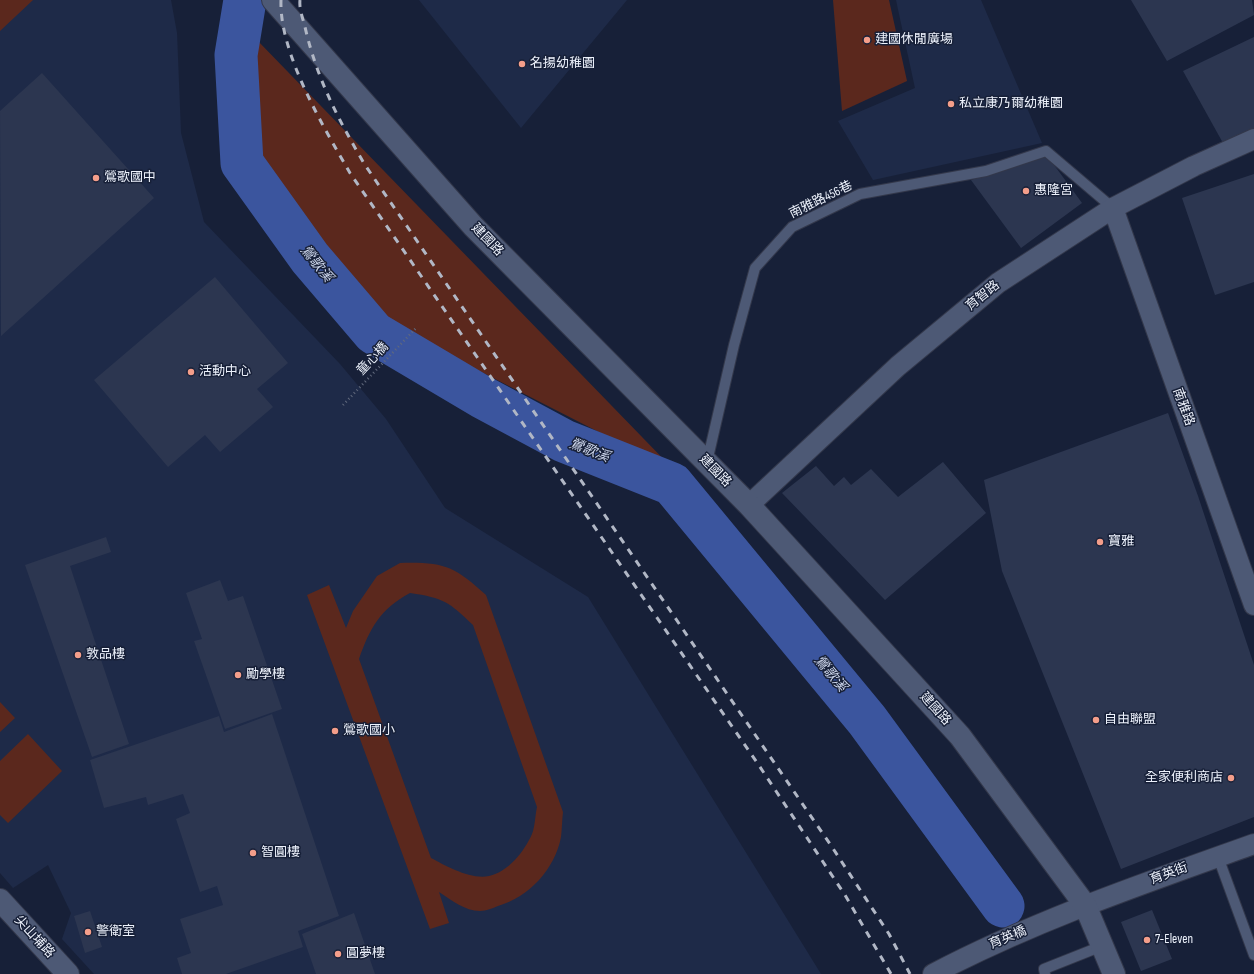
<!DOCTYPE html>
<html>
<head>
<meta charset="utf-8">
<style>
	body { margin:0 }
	canvas { display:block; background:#172038 }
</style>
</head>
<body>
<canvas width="1254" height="974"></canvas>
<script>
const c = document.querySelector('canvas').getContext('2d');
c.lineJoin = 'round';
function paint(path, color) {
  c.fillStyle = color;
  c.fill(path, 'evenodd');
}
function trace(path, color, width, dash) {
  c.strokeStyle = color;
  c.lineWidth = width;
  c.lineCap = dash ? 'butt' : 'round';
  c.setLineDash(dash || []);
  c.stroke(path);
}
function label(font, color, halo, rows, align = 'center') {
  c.font = font + ' "Sofia Sans Condensed","Noto Sans TC",sans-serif';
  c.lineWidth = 3;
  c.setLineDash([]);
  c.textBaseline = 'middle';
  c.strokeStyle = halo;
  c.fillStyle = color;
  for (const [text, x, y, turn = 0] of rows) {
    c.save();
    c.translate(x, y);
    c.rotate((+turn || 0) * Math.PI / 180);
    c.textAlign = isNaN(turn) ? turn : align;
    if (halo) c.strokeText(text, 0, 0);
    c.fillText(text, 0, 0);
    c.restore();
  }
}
paint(new Path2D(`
	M0 0H171L177 33 181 133 204 222 340 364 386 419 445 508 588 597 821 974H94L62 939 71 913 48 865 13 888 0 873Z
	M419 0H627L521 128Z
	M896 0H981L1042 143 873 180 838 121 915 88Z`), '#1e2a48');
paint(new Path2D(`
	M0 0H33L0 31Z
	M833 0H889L907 81 842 111Z
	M256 39 675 471 372 316 261 159Z
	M400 563C444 562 454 566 486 595L563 812C562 820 562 829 561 837 555 869 529 897 498 906 493 908 486 911 480 911 465 911 451 900 439 892L449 923 430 929 307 595 329 585 346 628 353 611 377 576ZM410 593C444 598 449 602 473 625L537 807C535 816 535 827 532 834 524 852 508 872 489 876 471 880 446 866 431 858L359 659C370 628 380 609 410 593Z
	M0 702 15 718 0 732Z
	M28 734 62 771 8 823 0 815V761Z`), '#5b281d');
trace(new Path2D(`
	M245 0 236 55 242 163 310 258 374 333 482 397 564 441 672 484 867 720 1003 906`), '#3b559e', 43);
paint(new Path2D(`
	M1131 0H1252L1254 15 1167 61Z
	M1254 37V131L1223 143 1183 71Z
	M42 73 154 198 1 336 0 111Z
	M1046 154 1082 203 1021 248 971 180Z
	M1254 174V282L1215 295 1182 198Z
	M215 277 288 363 257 389 273 407 220 452 205 435 168 467 94 380Z
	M1168 413 1198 496 1254 665V817L1121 869 1002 571 984 480Z
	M943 462 986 513 885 600 782 493 816 466 834 486 844 477 851 485 871 469 898 497Z
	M106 537 111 552 70 566 129 744 92 757 25 565Z
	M220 580 228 601 243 596 282 709 225 729 194 641 202 639 186 593Z
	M272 714 339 916 298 931 303 947 226 974H182L177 958 191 953 180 919 223 905 217 886 200 892 176 819 190 813 183 794 148 805 146 797 104 808 90 760 219 716 224 732Z
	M1152 910 1172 959 1141 971 1121 922Z
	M90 911 102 947 85 953 74 916Z
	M354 913 375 974H316L302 934Z`), '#2c3650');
const service = new Path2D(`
	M707 462 734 345 755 268 792 227 860 194 986 171 1046 151 1113 208
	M1218 857 1254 955
	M1045 974 1044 969 1102 946`);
const minor = new Path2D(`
	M1113 208 1254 605
	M749 505 898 366 998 283 1113 208 1194 166 1254 139
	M933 974C1036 920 1145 883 1254 844`);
const tertiary = new Path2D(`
	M273 0 473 226 749 505 960 736 1085 905 1114 974`);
const secondary = new Path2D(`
	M0 900 68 974`);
trace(service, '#33384b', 12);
trace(minor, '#33384b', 22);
trace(tertiary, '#33384b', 24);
trace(secondary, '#33384b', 24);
trace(new Path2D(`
	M343 405 417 327`), '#626a7d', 2.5, [1, 3]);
trace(service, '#4d5975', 10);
trace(minor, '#4d5975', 20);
trace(tertiary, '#4d5975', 22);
trace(secondary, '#4d5975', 22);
trace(new Path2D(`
	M281 0C279 53 324 128 350 173L758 764 845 895 891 974
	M300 0C299 9 303 19 305 27 317 79 338 119 365 165L832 847 889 934 910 974`), '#b1b7c5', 3, [7, 7]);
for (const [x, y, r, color] of [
	[867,40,4,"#f49e8a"],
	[522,64,4,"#f49e8a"],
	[951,104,4,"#f49e8a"],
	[96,178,4,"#f49e8a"],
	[1026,191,4,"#f49e8a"],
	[191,372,4,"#f49e8a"],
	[1100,542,4,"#f49e8a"],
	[78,655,4,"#f49e8a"],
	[238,675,4,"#f49e8a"],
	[1096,720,4,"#f49e8a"],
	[335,731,4,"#f49e8a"],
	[1231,778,4,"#f49e8a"],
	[253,853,4,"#f49e8a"],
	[88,932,4,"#f49e8a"],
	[1147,940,4,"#f49e8a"],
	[338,954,4,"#f49e8a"]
]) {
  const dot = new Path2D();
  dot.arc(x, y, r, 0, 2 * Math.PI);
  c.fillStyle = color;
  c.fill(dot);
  trace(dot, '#172038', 1.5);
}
label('13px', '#edf2fc', '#172038', [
	["建國休閒廣場",875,40],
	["名揚幼稚園",530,64],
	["私立康乃爾幼稚園",959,104],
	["鶯歌國中",104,178],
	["惠隆宮",1034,191],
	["活動中心",199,372],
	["寶雅",1108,542],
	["敦品樓",86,655],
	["勵學樓",246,675],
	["自由聯盟",1104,720],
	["鶯歌國小",343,731],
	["全家便利商店",1223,778,"right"],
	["智圓樓",261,853],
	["警衛室",96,932],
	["7-Eleven",1155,940],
	["圓夢樓",346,954]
], 'left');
label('13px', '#edf2fc', '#172038', [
	["南雅路456巷",821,200,-26],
	["建國路",487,240,46],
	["育智路",983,296,-39],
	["童心橋",373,359,-47],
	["南雅路",1183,407,70],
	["建國路",715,471,45],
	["建國路",935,709,48],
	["育英街",1169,874,-20],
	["尖山埔路",34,937,47],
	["育英橋",1008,938,-23]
]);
label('italic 14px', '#d0d9ee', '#172038', [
	["鶯歌溪",316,264,51],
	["鶯歌溪",589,451,21],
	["鶯歌溪",830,674,50]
]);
</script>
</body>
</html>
